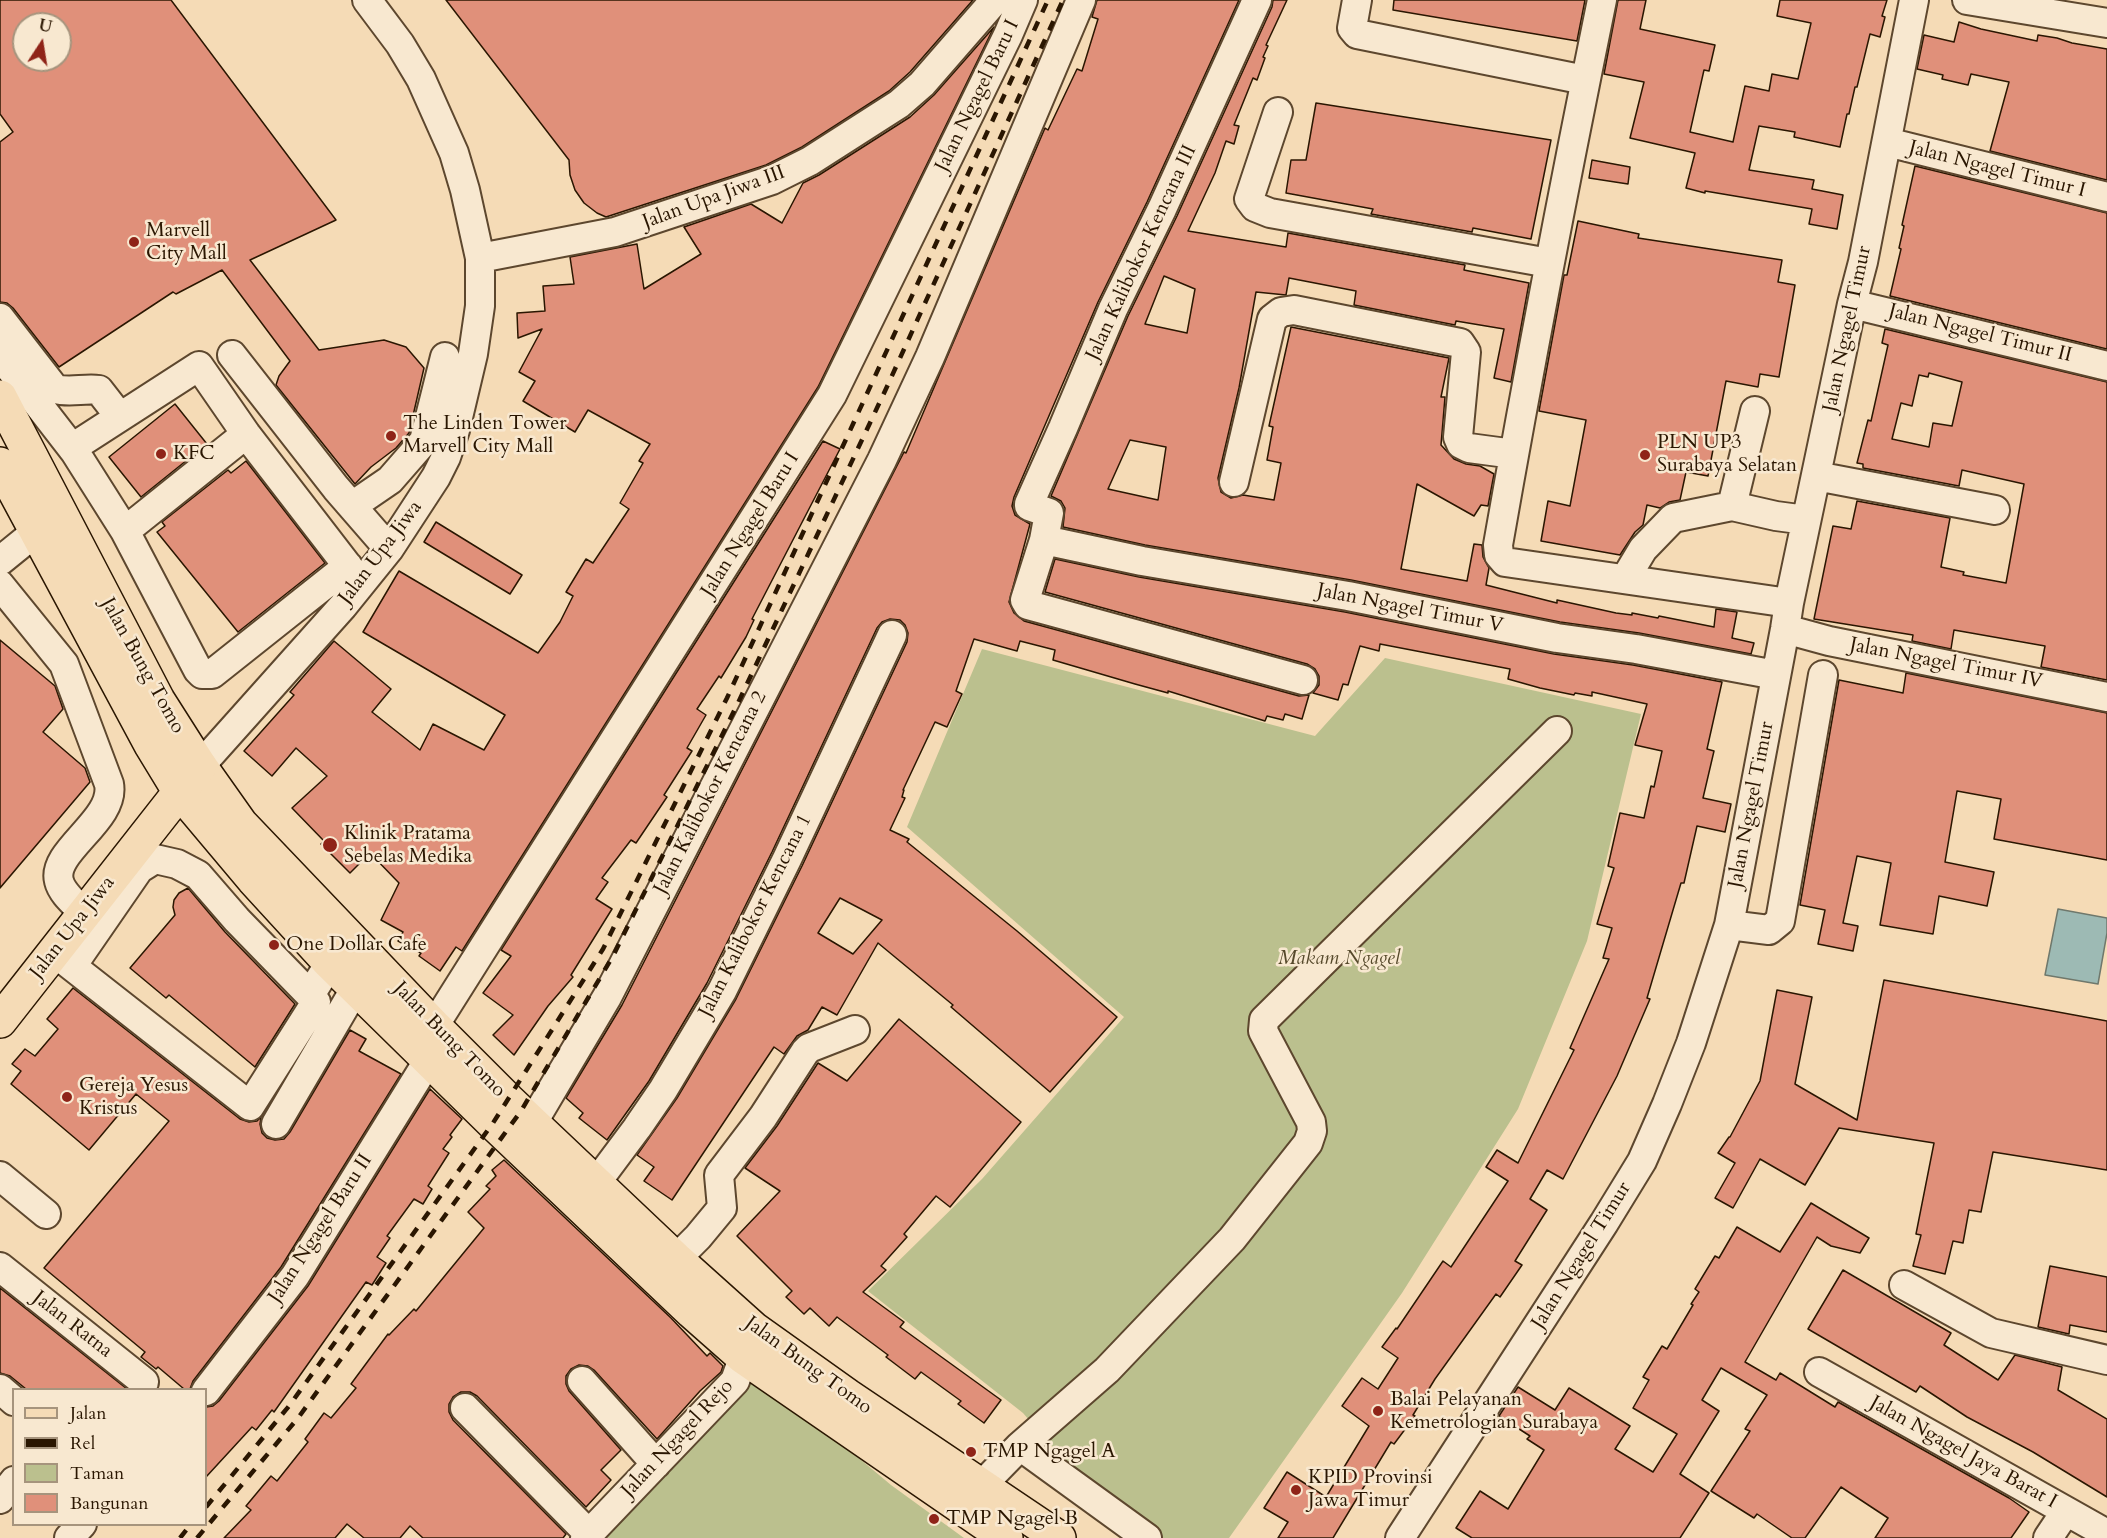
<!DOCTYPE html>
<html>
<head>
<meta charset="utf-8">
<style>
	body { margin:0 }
	#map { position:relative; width:2107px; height:1538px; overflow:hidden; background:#f5dbb6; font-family:Cardo,serif }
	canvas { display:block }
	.legend { position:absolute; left:12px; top:1388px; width:195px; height:138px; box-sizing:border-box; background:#f8e8d0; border:2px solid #a6947d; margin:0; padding:8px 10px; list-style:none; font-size:18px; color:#2a1601 }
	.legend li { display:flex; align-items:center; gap:12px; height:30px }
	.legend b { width:30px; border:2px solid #a6947d }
	.north { position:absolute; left:12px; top:12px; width:60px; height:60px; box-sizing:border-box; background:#f8e8d0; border:2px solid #a6947d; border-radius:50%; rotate:12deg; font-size:16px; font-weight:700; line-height:24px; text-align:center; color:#2a1601 }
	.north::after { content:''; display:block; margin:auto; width:21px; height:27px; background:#8f2418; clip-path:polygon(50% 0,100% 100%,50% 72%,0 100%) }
</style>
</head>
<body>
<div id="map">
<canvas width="2107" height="1538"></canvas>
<ul class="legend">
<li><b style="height:8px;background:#f5dbb6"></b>Jalan</li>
<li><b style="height:8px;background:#2a1601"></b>Rel</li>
<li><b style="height:16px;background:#bbc08e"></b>Taman</li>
<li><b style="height:16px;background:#e0907a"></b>Bangunan</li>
</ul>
<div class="north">U</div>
</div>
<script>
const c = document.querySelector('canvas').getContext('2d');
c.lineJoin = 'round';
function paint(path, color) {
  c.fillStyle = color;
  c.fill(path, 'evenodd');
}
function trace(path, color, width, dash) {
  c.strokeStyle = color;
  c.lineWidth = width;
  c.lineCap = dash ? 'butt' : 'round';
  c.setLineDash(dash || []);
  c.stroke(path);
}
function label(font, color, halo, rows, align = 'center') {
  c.font = font + ' Cardo,serif';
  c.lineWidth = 5;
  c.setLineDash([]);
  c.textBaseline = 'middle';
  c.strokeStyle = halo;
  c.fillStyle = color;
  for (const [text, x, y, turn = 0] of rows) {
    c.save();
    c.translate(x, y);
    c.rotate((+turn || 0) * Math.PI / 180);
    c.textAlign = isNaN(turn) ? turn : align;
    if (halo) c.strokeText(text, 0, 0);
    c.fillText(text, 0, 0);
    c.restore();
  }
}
paint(new Path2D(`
	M982 649 1315 736 1385 658 1641 714 1587 941 1518 1109 1402 1293 1229 1538H1131L1023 1413 868 1291 982 1179 1124 1017 907 827Z
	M756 1372 891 1485 964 1538H596Z`), '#bbc08e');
const water = new Path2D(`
	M2058 909 2107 918V933L2098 984 2045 975Z`);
paint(water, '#9dbab4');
trace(water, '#6f786c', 1.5);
const building = new Path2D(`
	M0 0H171L336 220 250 260 319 350 384 340 406 347 424 368 409 433 396 448 371 467 355 484 276 385 279 376 290 361 222 270 176 294 173 292 59 367 13 308 7 303 0 302V142L13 132 0 114ZM24 24H60V60H24Z
	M446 0H973L910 72 889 91 802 147 766 165 606 217 597 213 584 203 575 190 570 175 569 160Z
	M1097 0H1239L1147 202 1098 302 1014 497 1012 506 1015 515 1030 524 1009 602 1014 613 1024 621 1299 696 1309 695 1302 719 1285 714 1283 720 1267 716 1265 721 1168 691V693L1135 684 1053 660 1055 650 1020 641 1017 651 974 639 956 691 962 694 947 727 935 722 903 790H904L902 797 905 798 890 830 909 839 907 842 1017 931 1117 1017 1050 1092 951 1007 953 1005 878 943 837 1015 822 1007 808 1030 797 1036 784 1054 774 1047 672 1200 644 1181 654 1167 637 1155 677 1098 736 999 802 866 907 642 908 633 905 625 900 620 890 619 882 622 877 628 772 852 707 983 649 1081 607 1140 579 1118 583 1113 566 1098 622 1005 904 452 906 453 1045 128 1048 130 1077 69 1082 71 1098 19 1092 17ZM840 898 882 920 853 954 818 933Z
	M1273 0H1287L1266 45 1268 46 1263 57 1265 58 1257 80 1253 78 1234 125 1239 126 1234 144 1226 141 1215 173 1188 231 1286 247 1288 233 1465 265 1464 270 1529 283 1511 382 1494 378 1504 329 1456 321 1455 325 1354 305 1356 291 1289 278 1286 295 1256 292 1239 388 1218 478 1221 492 1231 498 1243 495 1274 500 1281 463 1267 460 1273 427 1269 426 1291 327 1449 358 1441 397H1445L1441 445 1454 459 1466 464 1480 466 1494 474 1488 506 1481 505 1474 516 1417 484 1401 569 1467 581 1474 544 1482 545 1483 557 1489 568 1486 585 1557 603V600L1616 613 1632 615V613L1658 618 1659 616 1714 627 1716 609 1737 612 1732 638 1754 643 1751 654 1639 633 1560 622 1351 580 1145 545 1063 527 1065 508 1061 501 1051 496 1128 316 1177 216 1272 7ZM1164 276 1195 289 1187 333 1145 324ZM1130 440 1166 447 1158 500 1108 489Z
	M1394 0H1585L1577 41 1393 10Z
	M1618 0H1646L1640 29 1715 45 1709 71 1704 70 1690 132 1733 142 1745 86 1769 91 1772 74 1798 79 1811 23 1777 16 1780 0H1887L1882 16 1885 17 1880 37 1870 34 1857 87H1855L1849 114H1847L1840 147 1794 137 1795 132 1759 126 1749 170 1814 180 1812 189 1843 195 1837 229 1809 224 1812 209 1705 191V193L1686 188 1695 153 1630 138 1644 82 1604 74Z
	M1959 22 1981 29 2037 41 2038 35 2057 38 2072 43 2107 49V180L1990 151 2009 82 1971 74 1968 85 1942 79 1943 75 1917 69 1924 35 1954 42Z
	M994 27 818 387 462 951 456 947 440 971 419 956 421 953 398 941 403 932 381 920 399 883 370 853 350 873 321 844 324 841 292 808 327 776 296 748 272 776 244 751 294 695 290 692 334 641 391 689 372 712 420 750 433 724 484 750 505 715 363 632 399 571 538 653 560 622 573 596 566 592 586 559 593 563 629 509 620 503 643 463 639 461 650 444 588 410 575 432 523 401 535 381 519 372 542 329 518 338 517 313 545 311 543 286 574 284 570 257 637 244 644 289 701 254 684 227 751 204 782 223 803 183 819 175 910 117 934 95Z
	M1316 103 1551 140 1531 239 1473 228 1472 232 1371 214 1373 209 1286 193 1291 160H1306Z
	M1592 160 1630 167 1628 184 1589 178Z
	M1915 166 2107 213V349L1890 296 1901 249 1899 248 1904 226 1902 225Z
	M1578 221 1639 234 1638 238 1782 260 1778 282 1795 285 1779 377 1760 374 1758 387 1726 381 1708 476 1686 472 1680 500 1669 502 1660 508 1647 505 1643 525 1635 532 1620 555 1541 541 1548 501 1570 506 1586 420 1539 411 1564 275H1567Z
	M1885 329 2107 382V680L2041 667 2045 646 1954 630 1951 649 1912 641 1913 635 1814 619 1833 526 1851 529 1857 501 1950 518 1941 567 1964 572 1963 575 2006 583 2024 484 1962 470 1959 486 1863 468V464L1857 463 1868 420 1871 421 1888 345 1882 343ZM1929 373 1962 382 1952 426 1933 423 1929 447 1892 439 1901 403 1912 406 1919 375 1928 377Z
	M175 404 207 444 141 497 109 457Z
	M823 441 840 449 752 619 754 620 746 637 721 678 719 676 697 709 706 715 687 748 692 751 664 795 667 797 636 843 631 840 602 878 608 882 596 899 612 909 571 975 573 977 548 1006 514 1055 493 1035 513 1015 483 993 511 956 501 950Z
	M246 461 325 563 238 632 157 532 165 526 162 522 228 470 231 473Z
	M436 522 522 575 510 594 424 542Z
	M1055 559 1139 577 1345 612 1554 654 1633 665 1722 682 1707 749 1714 751 1703 798 1731 804 1725 832 1697 826 1684 883H1681L1647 998 1650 999 1617 1076 1563 1179 1547 1170 1530 1199 1547 1210 1515 1261 1522 1265 1500 1297 1496 1294 1435 1379 1413 1415 1415 1416 1394 1444 1391 1442 1333 1538H1278L1288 1522 1264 1508 1287 1472 1326 1497 1369 1426 1342 1406 1362 1378 1378 1389 1398 1358 1382 1347 1396 1328 1397 1329 1443 1261 1451 1267 1508 1181 1486 1167 1497 1150 1518 1163 1574 1050 1570 1048 1609 959 1603 958 1612 928 1597 924 1614 868 1608 866 1620 813 1644 818 1651 786 1654 787 1662 751 1635 745 1647 704 1592 692V696L1575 693 1574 695 1540 688 1508 679 1510 669 1380 644 1379 651 1360 646 1348 685 1343 684 1338 700 1313 693 1319 685V676L1315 669 1307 664 1045 592Z
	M0 640 55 686 63 709 43 732 85 768 90 782 0 888Z
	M1906 673 2107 713V860L1994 839 2001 799 1957 791 1945 862 1994 872 1987 906 1939 896 1933 934 1880 925 1891 863 1857 856 1843 923 1858 926 1853 951 1818 944 1825 910 1800 905 1839 680 1903 693Z
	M188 888 225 932 295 1004 255 1067 169 995 166 998 130 968 175 915 173 907 174 900 179 893Z
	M1884 980 2107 1021V1170L1993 1152 1981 1212 1969 1210 1963 1243 1953 1241 1945 1274 1913 1266 1921 1235 1916 1234 1934 1143 1839 1128 1805 1185 1760 1159 1733 1208 1715 1198 1735 1163 1718 1153 1729 1137H1730L1760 1081 1777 990 1812 997 1795 1084 1857 1120Z
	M73 988 240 1119 249 1122 257 1121 261 1117 260 1124 262 1133 267 1138 275 1140 284 1139 290 1132 350 1030 366 1039 359 1051 401 1074 281 1267 193 1381 190 1389H184L158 1367 156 1369 141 1357 145 1352 44 1268 169 1121 136 1094 89 1150 11 1084 21 1071 12 1064 25 1049 35 1056 58 1029 47 1019Z
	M899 1019 1021 1122 950 1207 936 1196 904 1234 907 1237 881 1266 886 1270 863 1292 904 1322 900 1327 1001 1400 984 1423 958 1404 961 1401 921 1372 915 1379 886 1357 888 1355 837 1317 829 1326 810 1308 804 1314 786 1297 792 1291 737 1236 780 1191 745 1168 777 1126 818 1063 847 1081Z
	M430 1089 462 1119 450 1135 452 1137 443 1149 449 1153 428 1186 432 1189 423 1204 414 1199 387 1236 390 1238 377 1257 386 1263 372 1285 366 1282 274 1412 272 1410 256 1430 252 1427 206 1477V1407L213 1406 219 1401 308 1286Z
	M504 1160 671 1318 707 1356 710 1353 723 1366 721 1372 700 1391 657 1439 594 1370 588 1366 579 1365 571 1369 566 1376V1384L569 1391 621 1450 601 1470 611 1480 586 1507 477 1396 470 1392H461L453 1397 449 1404V1412L453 1420 566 1534 563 1538H423L410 1526 400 1538H364L347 1524 335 1538H224L251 1510 246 1506 271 1476 277 1481 308 1442 305 1439 324 1413 331 1418 356 1388 351 1384 388 1334 389 1335 414 1309 416 1311 484 1228 468 1212 490 1189 486 1186 496 1176 492 1170Z
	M1811 1203 1869 1238 1860 1253 1831 1246 1817 1237 1745 1362 1776 1380 1780 1373 1835 1407 1838 1402 2009 1498 2029 1512 2011 1538H1875L1888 1518 1841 1487 1805 1538H1792L1757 1514 1754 1518 1711 1491 1750 1431 1745 1429 1767 1395 1721 1368 1702 1400 1719 1411 1680 1474 1709 1493 1680 1538H1472L1456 1528 1480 1491 1508 1509 1544 1450 1527 1439 1530 1436 1499 1416 1518 1387 1555 1410 1569 1388 1630 1426 1615 1449 1653 1472 1677 1434 1633 1408 1649 1380 1643 1377 1662 1346 1667 1349 1693 1305 1691 1304 1699 1292 1695 1289 1715 1256 1719 1258 1737 1227 1780 1252Z
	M2050 1266 2107 1277V1332L2070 1325 2069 1334 2038 1327Z
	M1843 1270 1951 1333 1944 1345 1998 1380 2015 1355 2062 1367 2058 1390 2107 1419V1497L2033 1452 1967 1417 1920 1386 1916 1392 1808 1329Z
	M0 1288 127 1389H26L10 1376 0 1373Z`);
paint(building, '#e0907a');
trace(building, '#2a1601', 1.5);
const minor = new Path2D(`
	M1257 0 1162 209 1113 309 1063 428 1029 504V506L1049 513 1044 540 1025 600 1028 605 1303 680
	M1357 0 1352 28 1357 34 1585 80
	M1602 0C1565 181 1530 362 1498 545L1499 555 1505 562 1789 603
	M1967 0 2107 23
	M1278 112 1249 199 1255 207 1270 213 1549 263
	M1887 142 2107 197
	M480 258 615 232 772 180 810 161 899 104 922 84 995 0
	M1852 304 2107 366
	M0 318 55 389C70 393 84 388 99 390L120 417
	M0 355 75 452 125 531 198 670 202 674H212L348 566
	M232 355 336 488 389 549
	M72 448 199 366 246 434 360 582
	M1816 476 1995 510
	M1234 482 1272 319 1281 312 1294 310 1460 343 1466 352 1458 437 1461 444 1469 448 1514 454
	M352 506 390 480 424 441 445 357
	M1732 506 1755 411
	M125 531 246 434
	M1044 540 1142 561 1348 596 1557 638 1636 649 1776 675
	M0 561 37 531
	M1625 579 1643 549 1673 518 1732 506 1776 516 1806 520
	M0 585 64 664 109 784C116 820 51 851 59 881 62 894 77 905 85 914
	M1785 629 1829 641 2107 697
	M200 766 343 606 389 549 436 477 446 457 455 430 473 354 480 306V258L465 190 454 153 421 79 400 44 367 0
	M1729 925 1769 930 1780 921 1823 675
	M55 953 250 1106 316 1002 310 995 330 963
	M72 966 139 869 155 859 177 864 198 875 237 920 310 995
	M434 1026 832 395 1008 35 1023 0
	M533 1122 607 997 882 460 930 357 1081 0
	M276 1124 355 989
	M0 1176 46 1214
	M596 1183 637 1128 663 1090 722 991 787 859 892 635
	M676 1259 698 1237 722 1208 719 1175 763 1117 805 1052 809 1048 855 1030
	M0 1267 144 1382
	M1904 1285 1991 1333 2107 1360
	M1819 1372 2107 1534
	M582 1381 656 1464
	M0 1389 14 1401
	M206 1391 295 1276 428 1061
	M465 1408 589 1534
	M1020 1446 1147 1538
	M981 1486 1020 1446 1107 1370 1232 1239 1308 1143 1312 1131 1311 1122 1263 1031 1264 1020 1557 731
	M0 1499 14 1481
	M69 1538 82 1524
	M585 1538 735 1381 751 1336
	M1400 1538 1604 1223 1642 1161 1667 1104 1691 1043 1729 925 1785 629 1789 603 1852 304 1863 262 1914 0
	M2048 1538 2066 1511`);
const major = new Path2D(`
	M200 766 241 824 434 1026 508 1100 676 1259 754 1329 848 1396 1059 1538
	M179 791 253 879 330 963 493 1123 692 1312 743 1357 1006 1538`);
const highway = new Path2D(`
	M0 397 158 700 200 766 0 1021
	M0 464 151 745 179 791`);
trace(minor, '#5d472e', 32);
trace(major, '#2a1601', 36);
trace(highway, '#2a1601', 36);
trace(minor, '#f8e8d0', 28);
trace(major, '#f5dbb6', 33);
trace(highway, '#f5dbb6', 33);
trace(new Path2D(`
	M206 1507 289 1406 493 1123 603 949 727 698 1048 0
	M180 1538 191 1524
	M197 1538 298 1418 521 1111 613 956 738 703 885 391 1063 0`), '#2a1601', 4.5, [10, 10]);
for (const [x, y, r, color] of [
	[134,242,6,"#8f2418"],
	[391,436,6,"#8f2418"],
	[161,454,6,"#8f2418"],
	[1645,455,6,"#8f2418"],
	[330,845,8,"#8f2418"],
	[274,945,6,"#8f2418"],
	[67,1097,6,"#8f2418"],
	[1378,1411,6,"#8f2418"],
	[971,1452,6,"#8f2418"],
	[1296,1490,6,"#8f2418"],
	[934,1519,6,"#8f2418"]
]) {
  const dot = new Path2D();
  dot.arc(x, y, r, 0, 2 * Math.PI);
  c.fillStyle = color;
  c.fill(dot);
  trace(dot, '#f8e8d0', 2);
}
label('20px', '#2a1601', '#f8e8d0', [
	["Jalan Ngagel Baru I",978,96,-64],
	["Jalan Ngagel Timur I",1997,170,14],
	["Jalan Upa Jiwa III",714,198,-20],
	["Jalan Kalibokor Kencana III",1142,253,-65],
	["Jalan Ngagel Timur",1848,329,-78],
	["Jalan Ngagel Timur II",1980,334,14],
	["Jalan Ngagel Baru I",751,525,-58],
	["Jalan Upa Jiwa",381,553,-53],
	["Jalan Ngagel Timur V",1410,609,11],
	["Jalan Ngagel Timur IV",1946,664,11],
	["Jalan Bung Tomo",142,666,61],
	["Jalan Kalibokor Kencana 2",711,793,-63],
	["Jalan Ngagel Timur",1752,805,-79],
	["Jalan Kalibokor Kencana 1",756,916,-63],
	["Jalan Upa Jiwa",73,928,-52],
	["Jalan Bung Tomo",449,1040,46],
	["Jalan Ngagel Baru II",321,1229,-57],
	["Jalan Ngagel Timur",1582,1256,-58],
	["Jalan Ratna",72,1325,38],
	["Jalan Bung Tomo",808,1366,36],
	["Jalan Ngagel Rejo",678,1439,-47],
	["Jalan Ngagel Jaya Barat I",1963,1453,29]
]);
label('20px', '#2a1601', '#f8e8d0', [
	["Marvell",146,231],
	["City Mall",146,254],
	["The Linden Tower",403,424],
	["Marvell City Mall",403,447],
	["PLN UP3",1657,443],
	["Surabaya Selatan",1657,466],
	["KFC",173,454],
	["Klinik Pratama",344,834],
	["Sebelas Medika",344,857],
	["One Dollar Cafe",286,945],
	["Gereja Yesus",79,1086],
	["Kristus",79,1109],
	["Balai Pelayanan",1390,1400],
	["Kemetrologian Surabaya",1390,1423],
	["TMP Ngagel A",983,1452],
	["KPID Provinsi",1308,1478],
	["Jawa Timur",1308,1501],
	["TMP Ngagel B",946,1519]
], 'left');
label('italic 20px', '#56492b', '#f8e8d0', [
	["Makam Ngagel",1339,959]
]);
</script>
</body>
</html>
